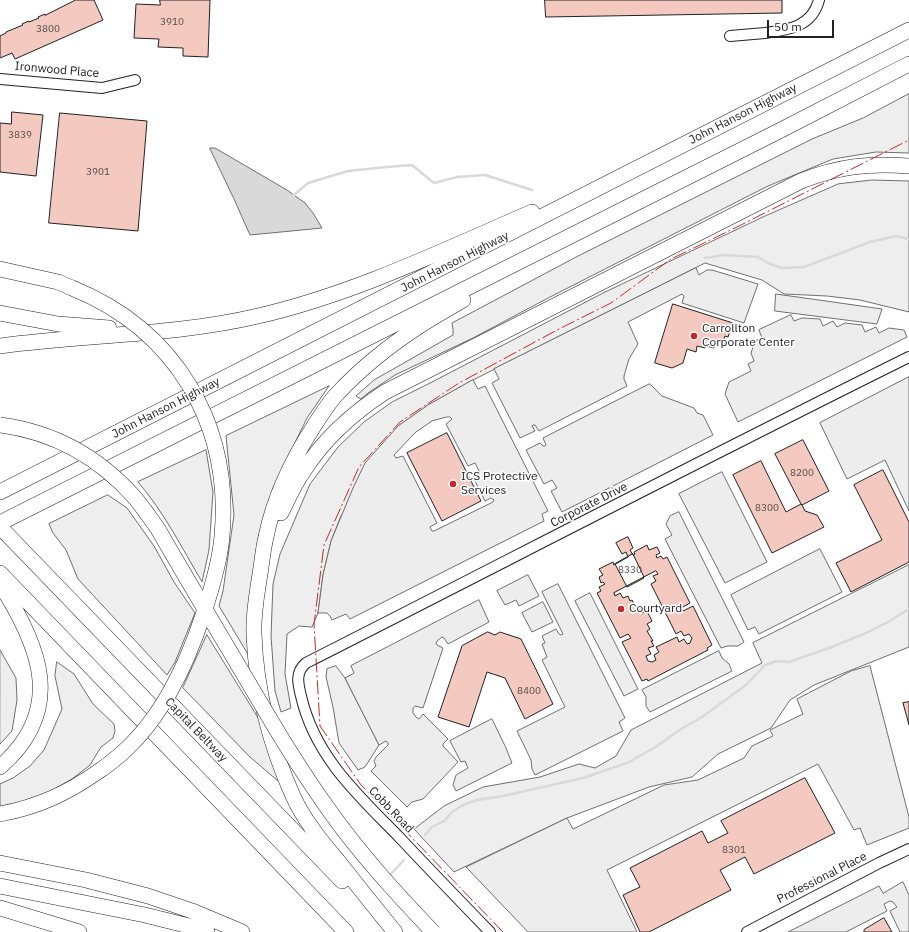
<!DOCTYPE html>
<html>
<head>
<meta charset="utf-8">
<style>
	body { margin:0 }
	#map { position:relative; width:909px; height:932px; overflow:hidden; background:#fff; font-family:"IBM Plex Sans",sans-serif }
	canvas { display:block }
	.scale { position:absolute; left:767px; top:20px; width:67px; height:18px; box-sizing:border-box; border:2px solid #222; border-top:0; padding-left:5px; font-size:12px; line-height:14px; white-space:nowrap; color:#222; -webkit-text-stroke:3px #fff; paint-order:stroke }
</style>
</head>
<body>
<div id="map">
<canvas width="909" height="932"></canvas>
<div class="scale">50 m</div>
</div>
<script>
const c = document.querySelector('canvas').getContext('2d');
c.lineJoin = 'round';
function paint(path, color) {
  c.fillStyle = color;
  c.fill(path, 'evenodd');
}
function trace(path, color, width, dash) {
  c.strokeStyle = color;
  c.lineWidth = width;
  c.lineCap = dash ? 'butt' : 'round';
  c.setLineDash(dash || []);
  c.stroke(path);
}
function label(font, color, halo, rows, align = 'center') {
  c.font = font + ' "IBM Plex Sans",sans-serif';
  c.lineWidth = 3;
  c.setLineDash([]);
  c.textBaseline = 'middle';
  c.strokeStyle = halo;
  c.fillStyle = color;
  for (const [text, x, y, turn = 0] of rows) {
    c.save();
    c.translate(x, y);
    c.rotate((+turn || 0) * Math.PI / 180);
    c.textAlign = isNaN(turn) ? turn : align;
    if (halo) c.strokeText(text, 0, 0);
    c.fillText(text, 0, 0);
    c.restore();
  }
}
const green = new Path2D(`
	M909 94V153L876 152 833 159 768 186 550 297 473 338 395 375 368 393 361 399 356 396 374 380 453 335V329L452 323 578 256 812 139 863 118Z
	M872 180 909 181V312L860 300 827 296 784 294 762 280 705 263 594 319 473 380 428 405 398 426 341 516 331 541 323 575 318 613 312 627 299 626 287 634 285 674 291 708 281 712 275 691 271 636 273 584 280 554 310 484 338 447 364 422 392 402 432 382 603 293 765 216 838 184Z
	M329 386 307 418 273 488 263 531 249 656 219 606 223 591 234 515 226 436Z
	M206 450 213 492 209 550 202 582C182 548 164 512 138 482Z
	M108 495 127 508 154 546 174 582 195 613 175 662 167 675 117 621 78 579 66 550 53 533 49 524Z
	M909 565V647L814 685 790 700 771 728 718 754 692 777 649 787 567 818 454 872 414 829 444 806 483 787 540 777 579 764 595 768 616 756 631 730 762 663 753 643Z
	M207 635 265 729 281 778 278 781 250 757 183 688Z
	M0 650 16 678 17 700 12 731 0 744Z
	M57 662 74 674 93 704 114 724 115 731 113 738 101 747 90 765 72 779 35 800 0 810V784L13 778 30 766 44 750 62 709 55 676Z
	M336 666 345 678 379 745 365 767 358 770 339 743 333 707 326 677 327 669Z`);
paint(green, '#eee');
trace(green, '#6f6f6f', 1);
const parking = new Path2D(`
	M696 268 699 275 707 270H712L758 284 744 323 682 303 684 296 682 294 628 322 638 344 629 359 624 376V379L627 386 539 431 535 425H533L532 426 535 431 520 438 492 383 499 379 494 369Z
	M776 294 854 305 882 309 877 324 775 311Z
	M791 315 794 321 802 318 820 319 823 326 833 321 837 327 845 323 862 325 865 332 876 327 879 333 889 328 904 330 907 337 738 422 725 394 729 382 751 371 748 364 754 361 751 353 755 341 762 338 759 330Z
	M909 377V511L885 460 847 479 820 423Z
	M473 380 478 389 485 386 548 511 542 514 544 521 350 619 346 614 332 620 330 616 327 613H318L323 575 331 541 353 488 365 463 398 426 428 405ZM447 417H450L452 419 451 420 446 424 468 466 475 463 480 473 473 477 485 501 491 498 494 500 493 502 434 531H432L430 527 437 523 403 456 396 458 394 455 412 436 416 432 432 421Z
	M650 384 662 396 694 408 697 413 703 415 713 435 562 512 551 491 557 488 552 480 544 484 526 450 540 443 543 446H545L546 445 543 438 631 393Z
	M722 472 767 562 725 583 679 494Z
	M679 512 744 642 738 646H727L721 648 665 539 672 535 666 524 670 516Z
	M820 549 842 592 759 634 755 627 748 630 731 595Z
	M528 575 539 596 519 606 516 600 505 605 497 591Z
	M558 584 625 718 619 722 623 731 535 775 532 769 531 760 517 731 565 707 542 660 547 657 542 644 545 643 542 636 556 629 559 634 561 635 563 634 542 592Z
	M590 593 638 689 624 696 575 601Z
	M479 600 489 622 448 644 444 638 442 637 437 641 436 643 437 645 443 648 423 708 415 706 413 708V713L416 717 419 719 423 714 448 739 443 744V746L458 762 423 799 412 802 407 807 371 771 376 766 374 761 376 757 388 745V743L386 741 379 745 345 678 354 673 351 666Z
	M543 602 553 622 532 632 522 613Z
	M719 651 722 658 729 664 732 671 650 712 646 706V697L642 690Z
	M870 666 909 817V828L867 845 860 828 854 830 818 764 607 870 637 932H528L466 867 567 818 573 829 664 785 698 780 744 758 752 746 773 736 770 730 803 714 797 699 851 671Z
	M492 719 506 748 512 763 456 791 453 785 456 775 468 768 465 761 461 762 450 741Z
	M903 882 909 895V932H900L890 911 897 907 893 902 890 901 884 904 887 911 846 932H788L879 886 883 893Z`);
paint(parking, '#ededed');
trace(parking, '#6f6f6f', 1);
const water = new Path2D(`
	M210 148H215L287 190 305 203 313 213 322 228 250 235 234 199Z`);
paint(water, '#d9d9d9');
trace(water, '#6f6f6f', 1);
trace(new Path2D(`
	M294 195 308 183 348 171 387 167 412 165 434 183 457 177 485 175 532 190
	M705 258 724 255 743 256 758 257 770 264 782 268 804 267 870 242 896 236 909 239
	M425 835 432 827 444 821 452 812 463 805 477 800 503 796 583 778 627 763 654 748 681 729 702 717 746 685 765 665 777 661 789 662 829 648 864 634 888 622 909 609
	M388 877 404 860`), '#d9d9d9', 2.5);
const building = new Path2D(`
	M76 0H94L103 20 15 59 12 53 0 58V36L6 33V32L23 25 22 24 29 21V22L39 18 38 17 45 14V15Z
	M160 0H210L208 57 183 56V48L158 47 159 39 134 38 136 4 160 5Z
	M545 0H782V13L546 17Z
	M12 112 43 115 36 176 0 172V123L11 124Z
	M60 113 147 121 138 231 49 223Z
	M673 304 733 323 728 337 725 336 723 342 717 340 714 348 706 346 705 348 697 346 696 352 687 349 683 363 672 368 655 363Z
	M447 433 481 501 442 521 407 453Z
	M803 440 829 491 802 505 801 504 775 454Z
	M761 461 786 512 801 504 802 505 805 511 817 515 824 527 772 553 733 475Z
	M883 470 909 522V562L851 592 836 563 882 540 854 485Z
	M628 537 633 548 630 550 633 555 635 554 634 552 647 545 649 550 657 547 660 553 656 555 657 558 661 556 663 559 667 557 690 603 681 608 683 611 693 606 712 645 707 648 708 650 648 681 647 679 642 681 622 642 631 638 628 634 620 638 597 593 601 591 599 587 605 584 603 582 601 583 599 577 603 575 599 569 613 562 614 565 628 557 626 552 622 554 616 543ZM656 571 658 574 653 576 656 581 651 584 676 634 681 631 684 636 689 634 692 638 690 643 687 644 684 639 679 642 677 637 656 647 659 652 654 655 656 660 652 662 648 661 646 656 651 654 648 648 654 646 651 641H653L647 631 650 629 647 624 652 621 647 611 642 613 639 609 637 610 632 600 630 601 628 596 623 598 620 593 615 596 614 593Z
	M633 554 644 577H643L644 578 627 587 615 564Z
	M488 632 495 635 500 632 521 639 553 704 525 719 505 678 487 672 469 727 438 717 462 646Z
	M909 702V725L903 703Z
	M805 778 835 833 754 874 745 857 720 870 731 890 649 932H640L623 895 640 887 630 868 702 831 708 843 728 833 721 821Z
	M884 918 892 932H864V930Z`);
paint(building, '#f3c9c0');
trace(building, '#222', 1);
const minor = new Path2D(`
	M730 36C742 35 753 34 765 33 788 30 812 27 819 0
	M0 79 102 88 135 80
	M490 932C460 901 430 870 400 838 358 795 315 757 301 696 298 684 295 672 306 663 507 561 707 457 909 357
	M747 932 879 863 909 849`);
const highway = new Path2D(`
	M0 269 58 282 72 288
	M0 313 58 324 109 328
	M0 346C86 334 173 336 258 316 353 294 442 251 532 212
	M0 492 909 30
	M281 513C288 499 294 485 303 472 323 440 353 413 385 392L801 181C839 166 869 163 909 166
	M0 523 783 129 909 64
	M0 527 342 881
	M0 573 346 932
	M0 584C40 646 66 710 0 767
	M0 814C38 807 68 793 99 771
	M0 863 86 880 148 896 192 911 242 932
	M0 886 145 915 185 925 207 932
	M0 908 79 932
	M395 932C376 909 357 885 338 861 321 841 304 820 293 796 270 745 256 690 254 634 253 614 257 594 260 574 262 562 263 549 266 537 274 497 292 460 314 426 321 415 328 404 336 395 361 368 390 345 421 325 435 316 449 308 463 300`);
trace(minor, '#222', 12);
trace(highway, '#222', 16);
trace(minor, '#fff', 10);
trace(highway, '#fff', 15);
const highwayBridge = new Path2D(`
	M72 288C176 330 232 425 222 536 220 561 211 591 203 615 186 666 162 718 121 754 114 760 107 766 99 771
	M0 425C54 432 100 458 136 499 144 509 151 519 158 529 186 578 215 626 244 675 271 721 298 767 329 810 360 854 396 893 433 932`);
trace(highwayBridge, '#222', 16, []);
trace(highwayBridge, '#fff', 15);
trace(new Path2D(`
	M503 932 361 785 320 726 314 624 324 545 359 467 400 422 459 383 559 329 611 303 671 259 739 226 909 140`), '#c62828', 1, [14, 3, 2, 3]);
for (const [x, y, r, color] of [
	[694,336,4,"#c62828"],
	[453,484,4,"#c62828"],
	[621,609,4,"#c62828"]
]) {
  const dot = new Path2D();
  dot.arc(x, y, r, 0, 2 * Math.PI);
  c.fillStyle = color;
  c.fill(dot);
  trace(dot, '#fff', 1.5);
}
label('10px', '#564c4a', null, [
	["3910",172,22],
	["3800",48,29],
	["3839",20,135],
	["3901",98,172],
	["8200",802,473],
	["8300",767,508],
	["8330",630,570],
	["8400",529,691],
	["8301",734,850]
]);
label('12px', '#222', '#fff', [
	["Ironwood Place",57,70,5],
	["John Hanson Highway",743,114,-27],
	["John Hanson Highway",455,262,-27],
	["John Hanson Highway",166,408,-27],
	["Corporate Drive",589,505,-27],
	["Capital Beltway",196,730,46],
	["Cobb Road",391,810,46],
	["Professional Place",822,878,-27]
]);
label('12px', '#222', '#fff', [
	["Carrollton",702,329],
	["Corporate Center",702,343],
	["ICS Protective",461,477],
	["Services",461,491],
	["Courtyard",629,609]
], 'left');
</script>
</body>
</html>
